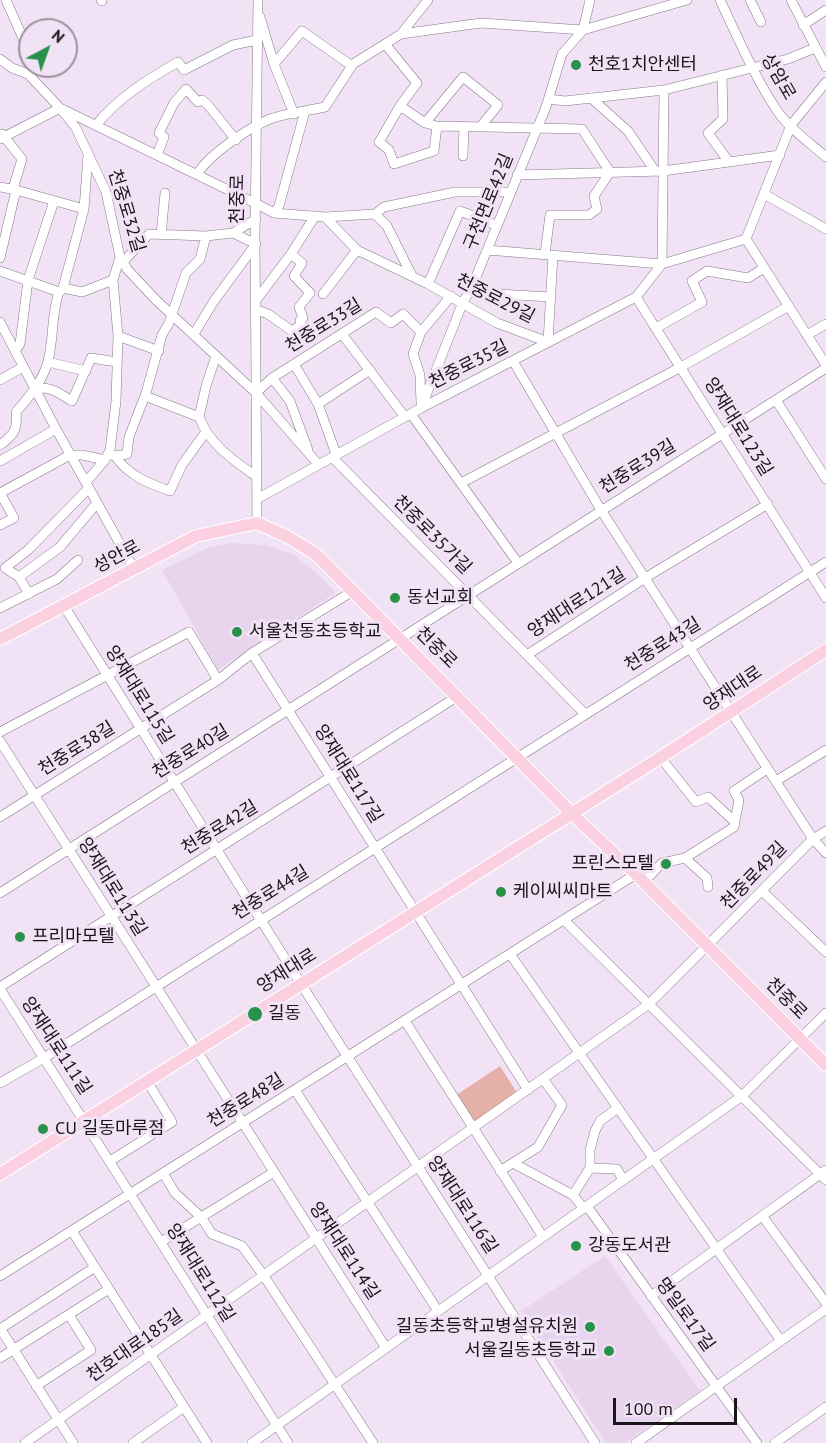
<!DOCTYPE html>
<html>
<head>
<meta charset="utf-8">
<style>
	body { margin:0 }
	#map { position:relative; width:826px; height:1443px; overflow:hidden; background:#f2e2f5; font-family:"PT Sans",sans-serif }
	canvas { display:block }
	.north { position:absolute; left:18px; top:18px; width:60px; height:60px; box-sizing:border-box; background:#f2e2f5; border:2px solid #9c909e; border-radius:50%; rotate:41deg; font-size:16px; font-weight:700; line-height:24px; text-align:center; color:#1a151b }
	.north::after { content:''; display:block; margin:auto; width:21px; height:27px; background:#279249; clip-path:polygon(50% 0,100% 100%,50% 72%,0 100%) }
	.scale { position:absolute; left:613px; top:1398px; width:124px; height:27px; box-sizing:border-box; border:3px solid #1a151b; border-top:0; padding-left:8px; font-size:18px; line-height:21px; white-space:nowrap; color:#1a151b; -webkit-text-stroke:4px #f2e2f5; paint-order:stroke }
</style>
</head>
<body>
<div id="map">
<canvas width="826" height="1443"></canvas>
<div class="north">N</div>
<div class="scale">100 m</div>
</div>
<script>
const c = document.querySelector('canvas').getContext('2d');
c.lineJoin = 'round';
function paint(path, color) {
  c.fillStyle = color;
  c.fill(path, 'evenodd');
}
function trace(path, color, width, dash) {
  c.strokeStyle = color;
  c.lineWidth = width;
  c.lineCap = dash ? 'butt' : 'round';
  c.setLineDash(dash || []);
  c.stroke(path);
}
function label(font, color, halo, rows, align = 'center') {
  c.font = font + ' "PT Sans","Noto Sans KR",sans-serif';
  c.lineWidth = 6;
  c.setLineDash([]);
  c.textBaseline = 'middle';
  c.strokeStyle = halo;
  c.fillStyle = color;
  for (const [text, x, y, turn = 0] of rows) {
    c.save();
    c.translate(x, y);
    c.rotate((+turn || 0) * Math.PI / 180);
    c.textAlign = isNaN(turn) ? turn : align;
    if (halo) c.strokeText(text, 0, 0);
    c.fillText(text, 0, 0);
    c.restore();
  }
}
paint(new Path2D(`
	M232 543 265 545 293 554 320 576 334 591V594L218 670 162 570 207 548Z
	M605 1256 700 1391 625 1443H606L521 1311Z`), '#e9d4ed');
paint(new Path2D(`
	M500 1066 517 1093 474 1124 455 1096Z`), '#e5b0a7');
const minor = new Path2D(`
	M6 0 22 36 30 60
	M101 0 102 1
	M720 0C738 38 755 78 778 112 791 130 810 143 826 157
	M750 0 761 22
	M791 0 826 67
	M260 17 274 64 294 114
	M803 25 826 10
	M401 34 428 0
	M385 44 417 83 400 106 379 142 389 150 394 164 434 151 437 126
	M0 59 12 68 28 74 60 108 257 204 274 213 325 217 357 250 428 284 497 323 548 342 553 255
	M274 64 302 31 352 66
	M722 75 723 119 708 133 729 162
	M591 98 628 131 655 171
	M549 99 565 101 664 90 788 59 815 48
	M400 106 425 123 437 126 582 129 610 172 594 196 597 209 589 215H550L545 254
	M425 123 463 77 498 105 481 126
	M96 125C118 98 148 79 178 62L184 70 233 45 257 40
	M2 134 22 159 13 189
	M0 139 60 108 76 128 106 192 120 257 127 269 156 300 256 393 318 464
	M157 155 164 137 159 133 174 103 186 89 198 102 202 100 208 105 236 140
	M463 156 464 126
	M197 174C210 154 248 128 270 119 287 113 307 111 325 107L353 64 401 34 481 23 583 30 687 0
	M517 175 663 171 780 155
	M0 187 16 190 84 209
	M764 194 826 229
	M274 213 279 206 305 111
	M375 214 384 207 455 192H510
	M325 217 375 214 387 226 412 276
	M161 235 165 193
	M746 239 791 125 826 82
	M746 239 826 365
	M487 250 662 264
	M0 258 16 190
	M123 262 149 234 206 236 233 233 256 219
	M662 264 664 90
	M0 271 59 292
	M428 284 460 211 496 225
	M63 288 84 209 88 155
	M471 289 497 294 551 297
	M61 291 63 288 82 292 113 280
	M323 294 357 250
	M636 297 826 598
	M257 299 291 254 315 216
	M257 310 268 314 292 331 301 325 300 321 303 318 299 307 310 293 294 276 302 263 291 254
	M0 322 56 429 134 569
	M656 328 702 302 692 281 707 271 748 278 764 268
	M194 334 214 301 256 244 233 233
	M342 334 405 417
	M807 335 826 324
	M118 336 159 351
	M15 351 20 344 28 280 54 201
	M513 361 601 510 813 839 826 853
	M48 362 86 371
	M294 364 318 404 336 454
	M272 378 290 401 308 450
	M0 380 23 367
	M35 389C49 385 60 394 72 401L91 358 117 362
	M256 393 272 378 376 312 391 323 403 314 421 332
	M145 396 199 417C210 445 233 460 257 477
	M776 400 826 479
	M421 403 420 375 413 354 421 332 451 296
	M318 404 370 370
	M421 408 463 302 471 289 546 107 562 54 583 30 590 0
	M411 414 518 563
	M199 417 206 386 216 356
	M0 445C14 435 18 429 16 412 29 397 43 381 48 361 54 339 51 314 59 292
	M108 454 115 456 127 454 129 437 146 393 162 335 169 323 186 273 200 259 206 236
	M115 456C129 476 148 483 170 491L182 465 205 433
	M332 457 585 714
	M0 461 56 429
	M86 482 105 460 110 450 116 401 118 336 113 280 120 257
	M461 483 681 367 789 306
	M0 493 70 455H82L105 460
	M257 499 421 408 636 297 662 264 746 239
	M257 523 255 238 258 0
	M0 525 14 518 0 493
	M19 577 60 547 97 503
	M29 594 19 577 5 568 28 550 89 488
	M64 606 301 984 595 1443
	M0 608 57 579 78 560
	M252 653 528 1090
	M527 655 645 578 768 504
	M0 732 189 632 218 680
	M0 741 386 1348
	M660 757 696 802 708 797 735 822
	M776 781 826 750
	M0 817 218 680 252 653 353 591
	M685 858 707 878 708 887
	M644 882 662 863 685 858 734 827 739 800 734 791 767 769
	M762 891 826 952
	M0 893 826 368
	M564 920 826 1180
	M510 954 781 1341
	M0 987 458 696
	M0 989 288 1443
	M405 1021 543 1237
	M0 1083 44 1058 826 562
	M295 1090 438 1311
	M110 1161 172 1122 147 1081
	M513 1163 573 1195 584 1209
	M590 1168 617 1169 623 1180
	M500 1171 538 1147 562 1105 543 1079
	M163 1173 175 1193 201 1217 212 1234 242 1246 264 1276 373 1443
	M573 1195 590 1168V1150L595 1131 600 1121 618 1108
	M587 1206 757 1443
	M763 1217 826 1303
	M72 1231 207 1443
	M161 1242 274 1172
	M0 1276 636 874
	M651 1296 826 1170
	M0 1328 73 1443
	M0 1329 95 1267
	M0 1358 109 1289
	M36 1386 91 1350 69 1315
	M25 1443 649 1004 813 839 826 831
	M133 1443 184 1407
	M252 1443 742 1096 826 1013
	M636 1443 826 1309
	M775 1443 826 1407`);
const major = new Path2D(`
	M0 639 196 536 257 523 288 537 317 555 571 813 639 877 826 1065
	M0 1174 655 761 826 650`);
trace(minor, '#867889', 10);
trace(major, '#fff', 14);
trace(minor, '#fff', 9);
trace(major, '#fbd1e1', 12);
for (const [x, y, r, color] of [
	[576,65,6,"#279249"],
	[395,598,6,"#279249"],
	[237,632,6,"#279249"],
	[666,864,6,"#279249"],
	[501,892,6,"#279249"],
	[20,937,6,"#279249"],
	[255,1014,8,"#279249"],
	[43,1129,6,"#279249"],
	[576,1246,6,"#279249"],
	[590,1327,6,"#279249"],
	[609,1351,6,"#279249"]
]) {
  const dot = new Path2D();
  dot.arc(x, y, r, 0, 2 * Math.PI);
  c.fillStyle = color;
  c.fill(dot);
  trace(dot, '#f2e2f5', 2);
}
label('18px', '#1a151b', '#f2e2f5', [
	["천호1치안센터",588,65],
	["동선교회",407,598],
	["서울천동초등학교",249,632],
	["프린스모텔",654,864,"right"],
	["케이씨씨마트",513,892],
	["프리마모텔",32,937],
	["길동",268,1014],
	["CU 길동마루점",55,1129],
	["강동도서관",588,1246],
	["길동초등학교병설유치원",578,1327,"right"],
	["서울길동초등학교",597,1351,"right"]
], 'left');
label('18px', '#1a151b', '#f2e2f5', [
	["상암로",778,77,60],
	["천중로",238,199,-89],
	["구천면로42길",489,202,-68],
	["천중로32길",126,211,73],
	["천중로29길",495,299,27],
	["천중로33길",324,326,-32],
	["천중로35길",469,365,-27],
	["양재대로123길",738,427,58],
	["천중로39길",638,467,-32],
	["천중로35가길",432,535,45],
	["성안로",117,557,-28],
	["양재대로121길",577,603,-33],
	["천중로43길",663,645,-32],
	["천중로",436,648,45],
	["양재대로",733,689,-34],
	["양재대로115길",139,695,58],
	["천중로38길",77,749,-32],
	["천중로40길",191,752,-32],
	["양재대로117길",348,774,58],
	["천중로42길",220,828,-32],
	["천중로49길",754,876,-46],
	["양재대로113길",112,887,58],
	["천중로44길",271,893,-32],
	["양재대로",287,971,-32],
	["천중로",786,999,45],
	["양재대로111길",56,1046,57],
	["천중로48길",246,1101,-32],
	["양재대로116길",462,1205,57],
	["양재대로114길",344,1251,57],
	["양재대로112길",200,1273,58],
	["명일로17길",685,1315,54],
	["천호대로185길",135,1346,-35]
]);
</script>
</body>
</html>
